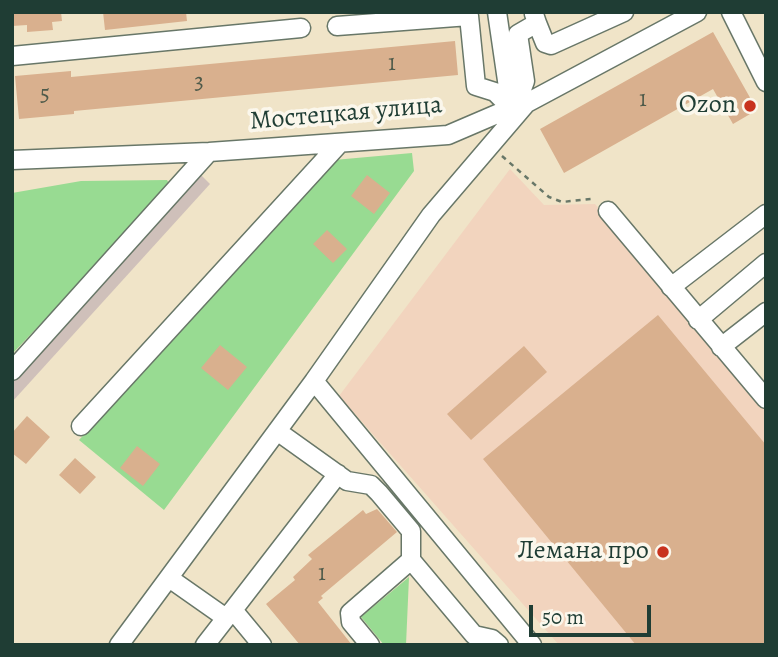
<!DOCTYPE html>
<html>
<head>
<meta charset="utf-8">
<style>
	body { margin:0 }
	#map { position:relative; width:778px; height:657px; overflow:hidden; background:#f0e4c8; font-family:Alegreya,serif }
	canvas { display:block }
	.frame { position:absolute; inset:0; border:14px solid #1f3d34; pointer-events:none }
	.scale { position:absolute; left:529px; top:605px; width:122px; height:32px; box-sizing:border-box; border:4px solid #1f3d34; border-top:0; padding-left:9px; font-size:21px; line-height:24px; white-space:nowrap; color:#1f3d34; -webkit-text-stroke:5px #fbf7ec; paint-order:stroke }
</style>
</head>
<body>
<div id="map">
<canvas width="778" height="657"></canvas>
<div class="frame"></div>
<div class="scale">50 m</div>
</div>
<script>
const c = document.querySelector('canvas').getContext('2d');
c.lineJoin = 'round';
function paint(path, color) {
  c.fillStyle = color;
  c.fill(path, 'evenodd');
}
function trace(path, color, width, dash) {
  c.strokeStyle = color;
  c.lineWidth = width;
  c.lineCap = dash ? 'butt' : 'round';
  c.setLineDash(dash || []);
  c.stroke(path);
}
function label(font, color, halo, rows, align = 'center') {
  c.font = font + ' Alegreya,serif';
  c.lineWidth = 7;
  c.setLineDash([]);
  c.textBaseline = 'middle';
  c.strokeStyle = halo;
  c.fillStyle = color;
  for (const [text, x, y, turn = 0] of rows) {
    c.save();
    c.translate(x, y);
    c.rotate((+turn || 0) * Math.PI / 180);
    c.textAlign = isNaN(turn) ? turn : align;
    if (halo) c.strokeText(text, 0, 0);
    c.fillText(text, 0, 0);
    c.restore();
  }
}
paint(new Path2D(`
	M510 169 544 205 595 204 766 410V645H559L339 396Z`), '#f2d4be');
paint(new Path2D(`
	M199 173 210 184 12 402V379Z`), '#cfc0ba');
paint(new Path2D(`
	M412 153 414 171 164 510 79 440 334 160Z
	M167 180 171 187 12 354V193L81 181Z
	M409 577 406 645H384L361 617Z`), '#98db92');
paint(new Path2D(`
	M12 12H61L62 21 52 22 53 30 27 32V25L12 26Z
	M103 12H186L187 21 105 30Z
	M713 32 757 110 733 124 713 89 564 173 540 129Z
	M455 41 458 75 74 111V114L19 119 15 76 71 71V77Z
	M367 175 390 193 374 214 351 196Z
	M327 230 347 249 333 263 313 244Z
	M658 315 766 445V645H636L483 459Z
	M220 345 247 367 228 390 201 368Z
	M524 346 547 372 471 440 447 414Z
	M27 416 50 437 26 464 12 453V433Z
	M137 446 160 464 143 486 120 468Z
	M75 458 96 477 80 494 59 475Z
	M377 509 397 532 321 596 323 598 318 602 352 645H300L266 604 295 580 293 577 312 559 308 555 363 510 366 514Z`), '#d9b08e');
const minor = new Path2D(`
	M497 12 511 108
	M731 12 766 82
	M537 23 545 43 551 45 624 12
	M337 26 469 16 476 86 495 92 511 108
	M12 56 301 28
	M510 99 522 89 525 81 518 34 537 23 534 14
	M12 160 209 152 448 135 511 108 525 104 697 12
	M608 211 766 399
	M671 287 766 214
	M698 320 766 263
	M721 347 766 312
	M12 371 209 152
	M314 381 532 645
	M81 426 340 143
	M277 431 347 481 371 485 379 493 411 531V560L474 635 492 639 499 645
	M169 578 226 618 233 610 262 645
	M233 610 338 474
	M119 645 314 381 431 215 525 105
	M205 645 226 618
	M370 645 351 622 350 613 411 560`);
trace(minor, '#687768', 21);
trace(new Path2D(`
	M502 156 549 197 562 202 591 199 594 201`), '#687768', 2.5, [5, 5]);
trace(minor, '#fff', 18);
for (const [x, y, r, color] of [
	[750,106,7,"#c8321e"],
	[663,552,7,"#c8321e"]
]) {
  const dot = new Path2D();
  dot.arc(x, y, r, 0, 2 * Math.PI);
  c.fillStyle = color;
  c.fill(dot);
  trace(dot, '#fbf7ec', 2.5);
}
label('23px', '#4e5a4a', null, [
	["1",392,64],
	["3",199,83],
	["5",45,95],
	["1",643,100],
	["1",322,574]
]);
label('26px', '#1f3d34', '#fbf7ec', [
	["Ozon",736,106],
	["Лемана про",649,552]
], 'right');
label('26px', '#1f3d34', '#fbf7ec', [
	["Мостецкая улица",346,114,-5]
]);
</script>
</body>
</html>
